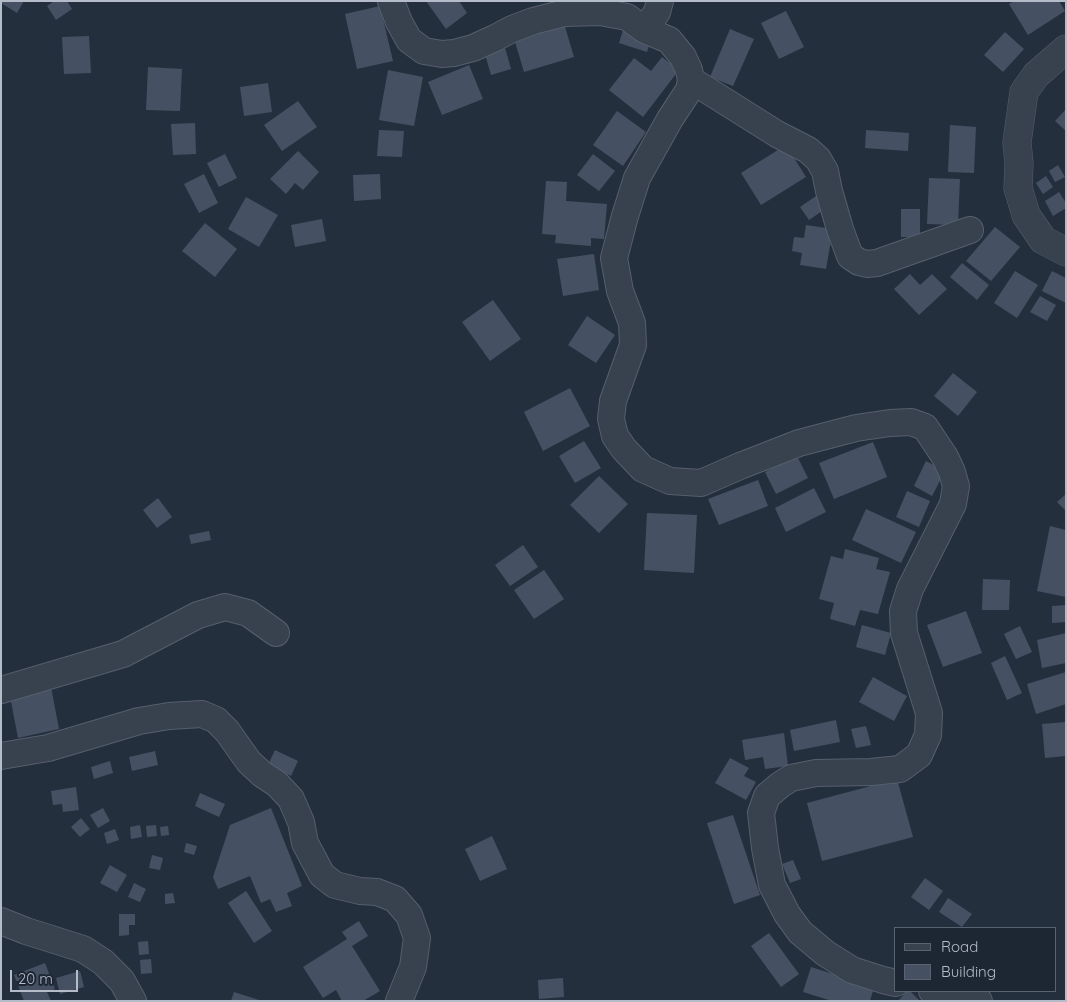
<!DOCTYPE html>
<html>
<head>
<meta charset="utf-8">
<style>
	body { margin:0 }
	#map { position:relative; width:1067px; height:1002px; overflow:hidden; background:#242f3e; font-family:Quicksand,sans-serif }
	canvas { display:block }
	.frame { position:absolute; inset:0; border:2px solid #b4bcc9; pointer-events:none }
	.legend { position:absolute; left:894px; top:927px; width:162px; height:65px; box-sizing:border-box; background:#1d2633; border:1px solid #59626f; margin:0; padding:6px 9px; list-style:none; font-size:15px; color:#b4bcc9 }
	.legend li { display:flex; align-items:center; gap:10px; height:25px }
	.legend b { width:25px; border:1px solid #59626f }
	.scale { position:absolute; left:10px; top:970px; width:68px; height:22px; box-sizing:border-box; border:2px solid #b4bcc9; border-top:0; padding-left:6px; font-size:15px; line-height:18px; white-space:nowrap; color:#b4bcc9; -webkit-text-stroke:4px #1d2633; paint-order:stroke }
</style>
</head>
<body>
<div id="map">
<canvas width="1067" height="1002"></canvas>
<div class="frame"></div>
<ul class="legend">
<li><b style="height:6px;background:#38414e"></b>Road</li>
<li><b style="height:14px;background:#455162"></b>Building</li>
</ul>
<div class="scale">20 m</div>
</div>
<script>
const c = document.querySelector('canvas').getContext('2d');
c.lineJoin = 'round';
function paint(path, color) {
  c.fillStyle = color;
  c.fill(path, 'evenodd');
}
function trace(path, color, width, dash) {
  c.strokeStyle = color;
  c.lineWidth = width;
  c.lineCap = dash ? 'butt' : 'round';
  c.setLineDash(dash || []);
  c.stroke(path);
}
paint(new Path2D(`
	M1 1H24L17 13 1 3Z
	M54 1H67L72 9 56 20 47 6Z
	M426 1H459L467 13 446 29Z
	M1014 1H1059L1065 11 1028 35 1009 4Z
	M380 6 393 61 357 69 345 14Z
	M786 11 804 47 779 59 761 23Z
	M563 20 574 57 524 72 513 35Z
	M730 29 754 39 733 86 710 77Z
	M623 30 651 39 647 52 619 43Z
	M1005 32 1024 49 1003 72 984 55Z
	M89 36 91 73 64 74 62 37Z
	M504 44 511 69 491 75 484 51Z
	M662 57 679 70 643 117 609 90 634 58 651 71Z
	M469 65 483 99 442 115 428 82Z
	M148 67 182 69 180 111 146 110Z
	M388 70 423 77 414 126 379 120Z
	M268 83 272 112 244 116 240 87Z
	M298 101 317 127 282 151 264 125Z
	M1066 109V131L1055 121Z
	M617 111 646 132 623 166 593 145Z
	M195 123 196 154 173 155 171 124Z
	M950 125 976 127 974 173 948 172Z
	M379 130 404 131 402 157 377 156Z
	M866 130 909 133 908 151 865 148Z
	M786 145 806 177 761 205 741 173Z
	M298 151 319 172 303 190 295 183 286 194 270 179Z
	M225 154 237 178 219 187 207 163Z
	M593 154 615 171 599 191 577 175Z
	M1058 165 1065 177 1055 182 1049 171Z
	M204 174 218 203 199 213 184 184Z
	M380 174 381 199 354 201 353 175Z
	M1046 176 1053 187 1043 194 1036 183Z
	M929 178 960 179 958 225 927 224Z
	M546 181 567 182 566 201 607 204 604 239 591 238V246L555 243 556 235 542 234Z
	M1059 192 1066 203V208L1053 216 1045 201Z
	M816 196 825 209 809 220 800 207Z
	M246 197 278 215 259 247 228 229Z
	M901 209H920V237H901Z
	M322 219 326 241 295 247 291 225Z
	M205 223 237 249 215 277 182 251Z
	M806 225 833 229 826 269 800 265 802 253 792 251 794 237 804 238Z
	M995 227 1020 247 991 281 966 261Z
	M594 254 599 290 563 296 557 259Z
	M962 263 989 285 977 300 950 277Z
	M1015 271 1038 285 1017 318 994 303Z
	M1052 271 1066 278V303L1042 291Z
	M910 274 920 285 932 274 947 289 919 315 894 289Z
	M1040 296 1056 305 1047 321 1030 312Z
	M493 300 521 339 490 361 462 322Z
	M587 316 615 335 596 363 568 345Z
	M953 373 977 392 958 416 934 396Z
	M570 388 590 426 543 451 524 412Z
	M584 441 601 468 575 483 559 456Z
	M873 442 887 477 834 499 819 463Z
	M797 456 808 478 776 494 765 472Z
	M926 461 945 471 932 496 914 486Z
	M599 476 628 504 599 533 570 505Z
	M758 480 768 506 719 525 708 499Z
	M814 488 826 512 786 532 775 508Z
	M907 491 930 501 919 527 896 517Z
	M1066 494V511L1057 502Z
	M158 498 172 517 157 528 143 510Z
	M866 509 916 532 901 563 852 540Z
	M647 513 697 515 694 573 644 570Z
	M1050 526 1066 530V597L1037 591Z
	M209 531 211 540 191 544 189 535Z
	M523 545 538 567 510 586 495 565Z
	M845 549 879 558 876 569 890 572 878 614 860 610 855 626 830 619 834 603 819 599 831 556 843 559Z
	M544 570 564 599 534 619 514 590Z
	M983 579 1010 580 1009 610H982Z
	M1066 605V622L1052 623V606Z
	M966 611 982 653 943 667 927 625Z
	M862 625 891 633 885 655 856 647Z
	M1020 626 1032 652 1016 659 1004 634Z
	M1066 633V663L1042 668 1037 640Z
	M1005 656 1022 693 1007 700 991 663Z
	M1066 672V704L1036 714 1027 684Z
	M873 677 907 696 894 721 859 702Z
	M51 687 59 729 18 738 10 696Z
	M836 720 840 742 794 751 790 730Z
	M1066 722V756L1045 758 1042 724Z
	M866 726 871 745 856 748 851 729Z
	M784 733 788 766 765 769 763 757 745 760 742 740Z
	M275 750 298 761 291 776 268 765Z
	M155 751 158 765 132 771 129 757Z
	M730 758 749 768 744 776 756 782 746 800 715 783Z
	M110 761 113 773 94 779 91 767Z
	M897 779 913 837 822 861 807 803Z
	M76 787 79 810 63 812 62 804 53 805 51 791Z
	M200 793 225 804 219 817 195 806Z
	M103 808 110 821 98 828 90 815Z
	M271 808 302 886 287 893 292 906 276 912 270 899 261 903 250 876 218 889 213 877 230 825Z
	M733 815 760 895 734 904 707 823Z
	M81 818 90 829 80 837 71 827Z
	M140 825 142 837 131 839 130 827Z
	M156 825 157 836 147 837 146 826Z
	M168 826 169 835 161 836 160 827Z
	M115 829 119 840 107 844 104 833Z
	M492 836 507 869 480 881 465 849Z
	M186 843 197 846 194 855 184 852Z
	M152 855 163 858 160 870 149 868Z
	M793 860 801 879 790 883 782 864Z
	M110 865 127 875 117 892 100 883Z
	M925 878 943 891 929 910 911 897Z
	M134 883 146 889 140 902 128 897Z
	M246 891 272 931 254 943 228 903Z
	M173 893 175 903 165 904V894Z
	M948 898 972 914 962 927 939 912Z
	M119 914H135V925H129V935L119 936Z
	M359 921 368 936 352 946 380 991 363 1001H342L336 990 323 998 303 967 347 939 342 932Z
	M769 933 799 974 781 987 751 946Z
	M148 941 149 954 139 955 138 942Z
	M151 959 152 973 141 974 140 960Z
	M45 963 55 989 47 992 51 1001H24L14 975Z
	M811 967 874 987 870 1001H832L803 992Z
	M80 971 84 987 60 994 56 978Z
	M563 978 564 997 539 999 538 980Z
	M907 991H910L920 1001H898Z
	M234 992 259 1000V1001H231Z`), '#455162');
const minor = new Path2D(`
	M391 1 399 22 409 40 424 51 442 54 454 53 473 48 495 38 512 29 533 21 565 13 600 12 627 17 645 30 669 40 683 57 689 70 691 80 689 90 670 119 637 178 625 216 614 258 620 291 632 323 633 345 613 401 611 419 615 436 624 449 643 469 670 481 701 483 740 466 799 443 856 428 890 423 911 422 925 427 945 457 952 472 956 486 953 504 910 589 903 611 904 633 929 713 928 735 919 755 900 769 871 772 816 773 791 778 780 785 767 796 761 813 765 848 772 885 787 914 800 932 825 953 852 970 883 980 896 983
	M645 30 657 12 660 1
	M691 80 777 134 808 150 818 159 825 171 829 191 840 229 850 256 859 262 867 264 877 263 970 230
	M1 690 123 654 198 615 225 607 248 613 276 633
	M1 756 48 748 139 721 169 716 202 714 216 720 227 731 249 762 262 774 277 784 291 799 301 822 305 843 322 875 335 885 360 891 377 892 395 899 409 915 417 938 413 967 399 1001
	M1 921 26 931 83 949 103 962 122 981 133 1001
	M932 991 979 1001`);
const tertiary = new Path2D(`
	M1066 49 1036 75 1024 92 1017 142 1019 164 1018 188 1026 215 1043 240 1066 252`);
trace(minor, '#565f6c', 28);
trace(tertiary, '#565f6c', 29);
trace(minor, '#38414e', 26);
trace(tertiary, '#38414e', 28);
</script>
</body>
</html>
